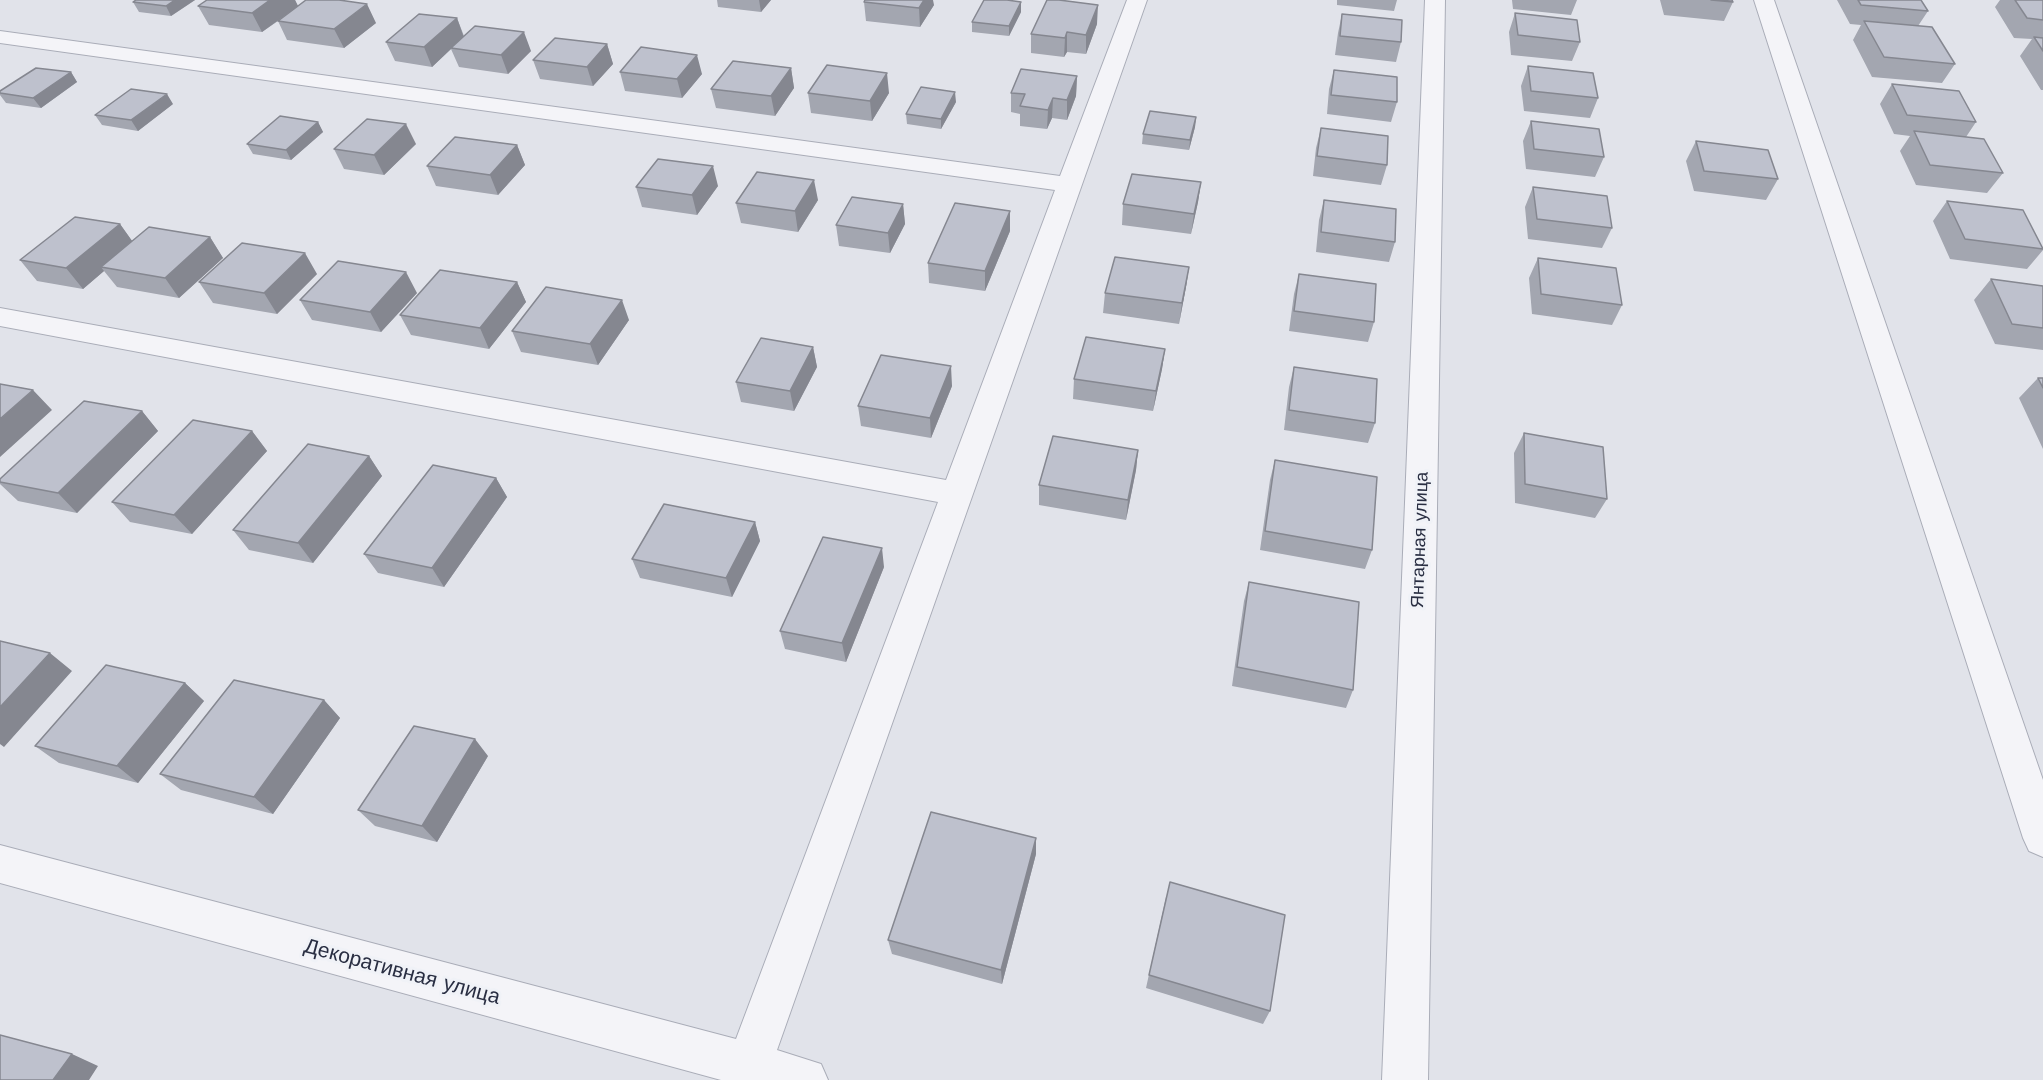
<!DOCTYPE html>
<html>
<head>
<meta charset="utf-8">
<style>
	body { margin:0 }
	canvas { display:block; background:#e1e3ea }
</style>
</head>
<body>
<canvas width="2043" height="1080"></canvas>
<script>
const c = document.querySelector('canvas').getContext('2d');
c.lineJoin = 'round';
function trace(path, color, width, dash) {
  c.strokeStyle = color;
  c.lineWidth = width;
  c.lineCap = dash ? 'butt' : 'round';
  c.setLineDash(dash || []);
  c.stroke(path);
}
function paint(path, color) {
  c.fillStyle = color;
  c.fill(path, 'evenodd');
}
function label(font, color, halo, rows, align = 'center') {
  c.font = font + ' "Work Sans",sans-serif';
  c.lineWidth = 6;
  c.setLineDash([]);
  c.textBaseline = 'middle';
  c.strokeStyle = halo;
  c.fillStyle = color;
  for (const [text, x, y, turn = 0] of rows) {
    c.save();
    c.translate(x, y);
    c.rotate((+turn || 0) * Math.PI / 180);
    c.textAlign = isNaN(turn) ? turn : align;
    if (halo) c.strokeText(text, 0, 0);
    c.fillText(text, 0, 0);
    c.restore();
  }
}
const street = new Path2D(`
	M1127 0H1147L777 1050 821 1064 828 1080H721L0 883V845L736 1039 938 502 0 326V308L946 480 1055 190 0 43V31L1060 176Z
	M1425 0H1445L1428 1080H1382Z
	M1754 0H1774L2043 780V857L2029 851 2023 838Z`);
trace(street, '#aaadb8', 2);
paint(street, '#f4f4f8');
paint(new Path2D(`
	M136 0H195L171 16 139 12 133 2Z
	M207 0H295L298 6 376 23 344 48 287 40 278 21 262 32 209 25 198 6Z
	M717 0H771L761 12 718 7Z
	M1337 0H1397L1394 11 1337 5Z
	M1512 0H1577L1571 15 1513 9Z
	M1660 0H1732L1733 2 1724 21 1664 15Z
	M1837 0H1921L1928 11 1918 26 1955 64 1942 83 1872 77 1853 40 1861 25 1850 24Z
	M2000 0H2043V90H2041L2020 56 2032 39 2014 38 1995 7Z
	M864 2 934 5 920 27 866 21Z
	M1021 12 1009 36 972 32V22Z
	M1515 13 1580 42 1572 61 1511 55 1509 32Z
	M1342 14 1401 42 1396 62 1335 55 1338 33Z
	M457 18 464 36 531 51 508 74 459 67 451 49 432 67 395 61 386 42Z
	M1097 24 1086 54 1067 52 1064 57 1031 53V34Z
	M607 44 613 64 593 86 540 79 533 60Z
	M1528 66 1598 98 1590 118 1524 111 1521 86Z
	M791 68 794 88 775 116 716 108 711 89Z
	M1334 70 1397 102 1391 122 1327 114 1329 89Z
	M71 72 77 82 41 108 6 103 0 95V91Z
	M620 72 702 74 682 98 625 91Z
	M1077 76 1076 96 1067 120 1052 118 1047 129 1020 126V114L1011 112V93Z
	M1892 84 1976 122 1966 137 2003 173 1987 193 1916 185 1900 151 1910 136 1894 134 1880 104Z
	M808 93H889L872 121 811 113Z
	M956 102 941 129 907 124 906 114Z
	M173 104 138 131 102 125 95 115Z
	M1196 117 1195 127 1189 150 1142 144 1143 134Z
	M1531 121 1604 157 1595 177 1526 169 1523 141Z
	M318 122 323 132 291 160 253 154 247 144Z
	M1321 128 1387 165 1381 185 1313 176 1316 148Z
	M1696 141 1778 179 1766 200 1694 191 1686 161Z
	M416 144 384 175 344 169 334 149Z
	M517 145 525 165 498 195 436 186 427 166Z
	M1201 182 1198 202 1191 234 1122 225 1123 204Z
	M718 186 697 215 642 207 636 187Z
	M1533 187 1612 228 1602 248 1528 239 1525 207Z
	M818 200 798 232 741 223 736 203Z
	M1324 200 1395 242 1389 262 1316 252 1319 220Z
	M1947 201 2043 248V250L2027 269 1950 259 1933 221Z
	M903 204 905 224 890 253 839 246 836 225Z
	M120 224 132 241 210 237 223 258 179 298 117 287 104 271 83 289 37 281 20 260Z
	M1010 231 985 291 929 283 928 263Z
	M1538 258 1622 305 1612 325 1532 314 1529 278Z
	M1189 267 1186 287 1179 324 1103 313 1105 293Z
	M317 274 277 314 213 303 199 282Z
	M1299 274 1374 322 1368 342 1289 331 1294 294Z
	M1991 279 2043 286V350L1995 344 1974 300Z
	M517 282 526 302 489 349 411 335 400 315Z
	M417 293 381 332 312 320 300 300Z
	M629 320 598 365 521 352 512 331Z
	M813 347 817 367 794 411 741 402 736 382Z
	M1165 349 1162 369 1153 411 1073 399 1074 379Z
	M1294 367 1375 423 1368 443 1284 430 1289 387Z
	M2038 378H2043V449L2019 398Z
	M952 386 931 438 861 426 858 406Z
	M142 411 158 431 77 513 18 501 0 484V479Z
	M252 431 267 451 192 534 130 522 112 502Z
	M1524 433 1607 499 1595 518 1515 503 1514 453Z
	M1138 450 1136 470 1126 520 1039 505V485Z
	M369 456 382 476 313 563 249 550 233 530Z
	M1275 460 1372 550 1365 569 1260 550 1270 480Z
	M496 478 507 497 444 587 378 573 364 554Z
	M755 522 760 541 732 597 640 578 632 559Z
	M884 567 846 662 785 649 780 631Z
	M1249 582 1353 690 1346 708 1232 686 1244 601Z
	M185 683 204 701 138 783 59 763 35 746Z
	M324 700 340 718 273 814 181 790 160 774Z
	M488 756 437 842 375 826 358 810Z
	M1036 854 1002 984 892 954 888 940Z
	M1166 897 1270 1011 1263 1024 1146 988Z`), '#a3a6b0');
paint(new Path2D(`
	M175 0H195L171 16 166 6Z
	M270 0H295L298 6 262 32 252 13Z
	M759 0H771L761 12Z
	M924 0H933L934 5 920 27 919 8Z
	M1021 2V12L1009 36V26Z
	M367 4 376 23 344 48 334 29Z
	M1098 5 1097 24 1086 54V35Z
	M457 18 464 38 451 48V49L432 67 424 47Z
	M524 32 531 51 508 74 501 55Z
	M1067 32V52L1064 57 1065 38Z
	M607 44 613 64 593 86 587 67Z
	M697 55 702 74 682 98 677 79Z
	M791 68 794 88 775 116 771 96Z
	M71 72 77 82 41 108 33 98Z
	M887 73 889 93 872 121 870 101Z
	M1077 76 1076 96 1067 120V100Z
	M955 92 956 102 941 129V119Z
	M167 94 173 104 138 131 131 120Z
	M1053 98 1052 118 1047 129 1048 110Z
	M1196 117 1195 127 1189 150 1190 140Z
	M318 122 323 132 291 160 286 150Z
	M406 124 416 144 384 175 374 155Z
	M517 145 525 165 498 195 490 175Z
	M713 166 718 186 697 215 692 195Z
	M814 180 818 200 798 232 795 211Z
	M1201 182 1198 202 1191 234 1194 214Z
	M903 204 905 224 890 253 888 233Z
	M1010 211V231L985 291V271Z
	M120 224 135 245 101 267 104 271 83 289 66 268Z
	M210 237 223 258 179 298 165 278Z
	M305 253 317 274 277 314 264 293Z
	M1189 267 1186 287 1179 324 1182 303Z
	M406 272 417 293 381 332 370 312Z
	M517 282 526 302 489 349 480 328Z
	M622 300 629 320 598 365 590 344Z
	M813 347 817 367 794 411 790 391Z
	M1165 349 1162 369 1153 411 1156 391Z
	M951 366 952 386 931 438 930 418Z
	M33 390 52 410 0 457V419Z
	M142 411 158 431 77 513 58 493Z
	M252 431 267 451 192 534 174 515Z
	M1138 450 1136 470 1126 520 1128 500Z
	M369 456 382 476 313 563 298 543Z
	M496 478 507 497 444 587 432 568Z
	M755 522 760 541 732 597 726 578Z
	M882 548 884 567 846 662 842 643Z
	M50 653 72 671 4 747 0 744V707Z
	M185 683 204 701 138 783 117 766Z
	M324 700 340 718 273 814 254 797Z
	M475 739 488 756 437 842 422 826Z
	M1036 838V854L1002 984 1001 970Z
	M72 1054 98 1066 89 1080H53Z`), '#858790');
const building = new Path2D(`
	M136 0H175L166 6 133 2Z
	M207 0H270L252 13 198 6Z
	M306 0H339L367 4 334 29 278 21Z
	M865 0H924L919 8 864 2Z
	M984 0H1007L1021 2 1009 26 972 22Z
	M1047 0H1059L1098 5 1086 35 1067 32 1065 38 1031 34Z
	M1711 0H1732L1733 2Z
	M1858 0H1921L1928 11 1861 5Z
	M2015 0H2043V20L2027 18Z
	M1515 13 1577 20 1580 42 1518 35Z
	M419 14 457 18 424 47 386 42Z
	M1342 14 1402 20 1401 42 1340 36Z
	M1864 21 1932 27 1955 64 1884 57Z
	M475 26 524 32 501 55 451 48Z
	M2034 37 2043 38V51Z
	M555 38 607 44 587 67 533 60Z
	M641 47 697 55 677 79 620 72Z
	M733 61 791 68 771 96 711 89Z
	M827 65 887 73 870 101 808 93Z
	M1528 66 1593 73 1598 98 1531 91Z
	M36 68 71 72 33 98 0 93V91Z
	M1021 69 1077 76 1067 100 1053 98 1048 110 1020 106 1025 94 1011 93Z
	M1334 70 1397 77V102L1331 95Z
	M1892 84 1959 91 1976 122 1907 115Z
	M921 87 955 92 941 119 906 114Z
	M131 89 167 94 131 120 95 115Z
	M1150 111 1196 117 1190 140 1143 134Z
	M280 116 318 122 286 150 247 144Z
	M367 119 406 124 374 155 334 149Z
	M1531 121 1599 129 1604 157 1534 149Z
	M1321 128 1388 136 1387 165 1317 156Z
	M1914 131 1984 139 2003 173 1930 165Z
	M455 137 517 145 490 175 427 166Z
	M1696 141 1768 150 1778 179 1704 171Z
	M658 159 713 166 692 195 636 187Z
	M757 172 814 180 795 211 736 203Z
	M1132 174 1201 182 1194 214 1123 204Z
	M1533 187 1607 196 1612 228 1537 219Z
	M852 197 903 204 888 233 836 225Z
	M1324 200 1396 209 1395 242 1321 232Z
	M1947 201 2023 210 2043 249 1965 239Z
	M955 203 1010 211 985 271 928 263Z
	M75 217 120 224 66 268 20 260Z
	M149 227 210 237 165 278 101 267Z
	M242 243 305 253 264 293 199 282Z
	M1115 257 1189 267 1182 303 1105 293Z
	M1538 258 1616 268 1622 305 1541 294Z
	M338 261 406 272 370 312 300 300Z
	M440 270 517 282 480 328 400 315Z
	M1299 274 1376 284 1374 322 1294 311Z
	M1991 279 2043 286V328L2012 324Z
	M546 287 622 300 590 344 512 331Z
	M1086 337 1165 349 1156 391 1074 379Z
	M761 338 813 347 790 391 736 382Z
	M881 355 951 366 930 418 858 406Z
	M1294 367 1377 379 1375 423 1289 410Z
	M2038 378H2043V388Z
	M0 384 33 390 0 419Z
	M84 401 142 411 58 493 0 482V479Z
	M193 420 252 431 174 515 112 502Z
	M1524 433 1603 447 1607 499 1525 484Z
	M1053 436 1138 450 1128 500 1039 485Z
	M308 444 369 456 298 543 233 530Z
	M1275 460 1377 477 1372 550 1265 531Z
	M433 465 496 478 432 568 364 554Z
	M664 504 755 522 726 578 632 559Z
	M823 537 882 548 842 643 780 631Z
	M1249 582 1359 602 1353 690 1237 667Z
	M0 641 50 653 0 707Z
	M106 665 185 683 117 766 35 746Z
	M234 680 324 700 254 797 160 774Z
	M414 726 475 739 422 826 358 810Z
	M931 812 1036 838 1001 970 888 940Z
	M1170 882 1285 915 1270 1011 1149 975Z
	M0 1035 72 1054 53 1080H0Z`);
paint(building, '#bec1cd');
trace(building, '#858790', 1.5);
label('18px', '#292e42', '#f0f2f7', [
	["Янтарная улица",1420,540,-88]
]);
label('21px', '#292e42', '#f0f2f7', [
	["Декоративная улица",402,972,15]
]);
</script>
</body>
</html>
